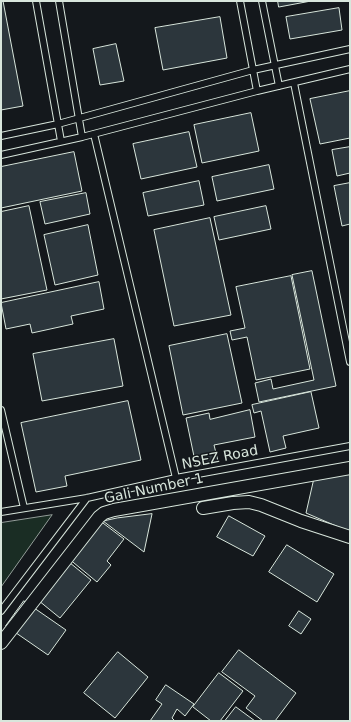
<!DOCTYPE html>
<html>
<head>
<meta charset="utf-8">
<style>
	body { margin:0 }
	#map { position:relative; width:351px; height:722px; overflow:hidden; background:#14181c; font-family:"DejaVu Sans",sans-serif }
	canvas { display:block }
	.frame { position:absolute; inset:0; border:2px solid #d8e6dc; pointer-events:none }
</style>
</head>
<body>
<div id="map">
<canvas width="351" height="722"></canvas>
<div class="frame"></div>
</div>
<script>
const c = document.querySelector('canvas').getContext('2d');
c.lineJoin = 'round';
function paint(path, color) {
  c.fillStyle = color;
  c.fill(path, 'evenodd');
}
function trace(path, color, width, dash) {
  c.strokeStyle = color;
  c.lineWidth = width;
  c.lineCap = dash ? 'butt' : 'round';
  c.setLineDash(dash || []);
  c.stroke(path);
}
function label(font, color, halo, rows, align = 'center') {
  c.font = font + ' "DejaVu Sans",sans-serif';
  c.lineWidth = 3;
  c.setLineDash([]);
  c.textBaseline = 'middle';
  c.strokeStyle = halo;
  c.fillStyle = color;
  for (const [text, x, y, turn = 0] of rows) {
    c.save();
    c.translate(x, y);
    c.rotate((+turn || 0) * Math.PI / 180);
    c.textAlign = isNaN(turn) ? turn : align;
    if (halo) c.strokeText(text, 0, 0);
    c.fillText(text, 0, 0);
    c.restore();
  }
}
const green = new Path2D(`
	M52 515 1 587V523Z`);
paint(green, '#1a2d24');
trace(green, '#939e99', 1);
const building = new Path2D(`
	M1 1H3L23 106 1 110Z
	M278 1H311L279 7Z
	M339 8 342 30 290 39 286 17Z
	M220 17 227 58 163 70 155 28Z
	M116 44 124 81 100 85 93 49Z
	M350 91V138L320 144 310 99Z
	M251 113 259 151 202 163 194 125Z
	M189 132 197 167 141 179 133 144Z
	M350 147V173L337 176 332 150Z
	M74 152 82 191 1 208V167Z
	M269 165 274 189 217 201 212 177Z
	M199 181 204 205 148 216 143 193Z
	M350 183V224L342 226 334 186Z
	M86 193 90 214 45 224 40 202Z
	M29 206 47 290 1 299V212Z
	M266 206 271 229 219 240 214 217Z
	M210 218 231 315 174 326 154 230Z
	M88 225 98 275 55 285 44 235Z
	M312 271 336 386 259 402 255 383 271 379 273 389 314 380 292 275Z
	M291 276 310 369 256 380 247 337 232 340 230 331 245 328 236 287Z
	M99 282 104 309 71 316 73 324 32 333 30 324 6 329 1 303Z
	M227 334 242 403 183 415 169 346Z
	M114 339 123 386 42 401 33 354Z
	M311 392 319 428 283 436 286 448 270 452 261 411 254 413 252 405Z
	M128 401 141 460 65 476 67 486 36 492 21 423Z
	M250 410 255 437 214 445 218 461 196 466 186 418 209 413 210 419Z
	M350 467V532L306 513 314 478 340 476 339 469Z
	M152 514 144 552 103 521 117 518Z
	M229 516 265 536 253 556 217 537Z
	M99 520 124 539 107 561 111 565 97 582 68 558Z
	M287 545 334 574 317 602 269 572Z
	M64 558 91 580 60 618 33 596Z
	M24 601 66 630 48 655 6 626Z
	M299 611 311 619 301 634 289 626Z
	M239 650 296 693 275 721H263L246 708 255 696 222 672Z
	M118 652 148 677 115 718 84 693Z
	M219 673 243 691 220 721H211L193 707Z
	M166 685 194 704 185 716 177 709 172 718 175 721H150L162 704 156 700Z
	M236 707 255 721H225Z`);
paint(building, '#2c363c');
trace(building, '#d8e6dc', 1);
const service = new Path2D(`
	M36 1 61 141
	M59 1 82 137
	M240 1 257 91
	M262 1 279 86
	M294 83 350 362
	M94 134 176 478
	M1 136 58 124 253 70 350 49
	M1 155 82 137 257 91 350 69
	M1 410 24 508
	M1 512 87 498 176 478 350 446
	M1 611 87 498`);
const minor = new Path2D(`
	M203 508 233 503 249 502 261 505 301 521 350 537
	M1 643 99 517 104 513 114 510 350 468`);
trace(service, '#d8e6dc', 8);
trace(minor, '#d8e6dc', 14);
trace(service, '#14181c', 6);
trace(minor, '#14181c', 12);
label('14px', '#d8e6dc', '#14181c', [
	["NSEZ Road",220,458,-11],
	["Gali Number 1",154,489,-12]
]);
</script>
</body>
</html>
